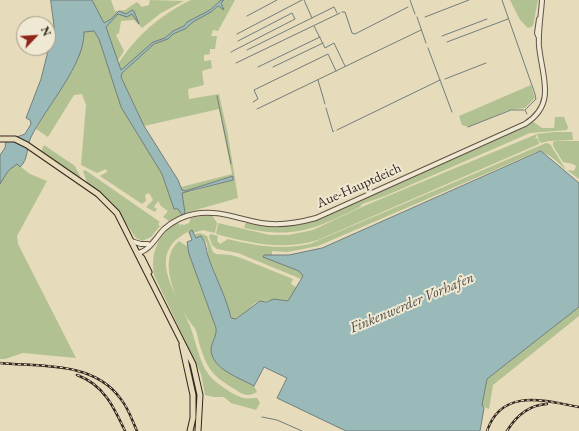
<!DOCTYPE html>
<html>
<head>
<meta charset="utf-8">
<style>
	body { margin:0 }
	#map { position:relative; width:579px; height:431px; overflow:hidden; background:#e6dbba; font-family:"EB Garamond",serif }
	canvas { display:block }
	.north { position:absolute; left:16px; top:16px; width:40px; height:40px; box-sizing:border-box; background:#efe8d2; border:1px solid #a59a8a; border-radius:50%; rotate:65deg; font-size:11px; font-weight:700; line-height:16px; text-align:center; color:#35251f }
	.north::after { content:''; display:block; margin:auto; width:14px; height:18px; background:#8f2418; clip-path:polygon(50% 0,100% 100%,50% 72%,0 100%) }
</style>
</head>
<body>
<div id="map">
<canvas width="579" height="431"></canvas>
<div class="north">N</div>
</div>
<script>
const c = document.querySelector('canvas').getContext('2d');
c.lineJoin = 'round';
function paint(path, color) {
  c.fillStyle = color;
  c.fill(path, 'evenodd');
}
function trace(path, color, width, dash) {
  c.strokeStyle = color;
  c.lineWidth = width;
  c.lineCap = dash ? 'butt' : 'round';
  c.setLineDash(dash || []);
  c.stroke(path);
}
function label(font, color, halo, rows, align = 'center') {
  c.font = font + ' "EB Garamond",serif';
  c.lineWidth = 4;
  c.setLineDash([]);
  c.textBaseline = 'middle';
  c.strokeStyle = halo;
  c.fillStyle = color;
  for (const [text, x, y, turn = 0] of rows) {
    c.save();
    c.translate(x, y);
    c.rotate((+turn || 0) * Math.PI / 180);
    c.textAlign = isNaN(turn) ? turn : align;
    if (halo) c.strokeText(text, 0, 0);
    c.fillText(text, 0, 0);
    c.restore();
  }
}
paint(new Path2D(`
	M92 0H111L115 11 125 10 137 2 142 7 149 5 150 0 184 1 161 13 142 28 134 20 121 21 119 33 116 35 124 51 117 62 104 23Z
	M191 0H221L210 10 187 22 184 26 173 31 165 38 153 42 121 71 118 64C137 35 160 15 191 0Z
	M224 0H235L218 31 213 30 211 36H217L215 49H210V54L204 55V61L211 60 212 68 202 71 204 85 188 89 189 99 219 94 228 135 238 198 185 213 181 193 190 192 233 180 232 176 185 191 181 190V187L232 174 219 109 144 126 121 77 122 73 154 44 168 39 173 34 185 29 193 21 211 12 218 6 221 8 222 2Z
	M510 0H538L533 26 528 28 520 20Z
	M94 31 99 39 121 107 162 174 174 208 180 211 181 215 169 221 163 217 168 211 161 206 158 201 154 207 157 209 155 212 146 207 153 200 149 193 145 195 146 201 142 204 100 176 107 172 106 169 97 173 81 165 86 105 82 94 74 95 48 137 36 129 68 74 72 72 84 39V32Z
	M531 85 535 98 525 108 509 110 468 127 462 125 459 116Z
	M555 117H564L568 127 567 130 530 133 385 196 362 204 360 207C315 229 295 239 244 228L246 222 276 226 301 224 503 137 532 121 542 128H554Z
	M554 132H572L573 140 549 141 540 143 537 134Z
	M537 134 535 139 538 138 539 144 318 240C283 251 250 243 216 234L218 223 270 235H288L313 230 364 206Z
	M556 141H579V179L567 170 574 171 576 166 573 164 563 162 553 146V142Z
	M546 143 550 144 566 170C558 163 547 150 536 152L318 246 288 252 272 251V255H264V257L299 271 303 275 301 279 238 253 217 249 212 245 209 236 211 234 218 236 217 241 220 244 228 239C256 246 281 250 310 244Z
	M44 145 75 166 82 180 41 152Z
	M17 164 30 174 47 181 17 236 18 244 76 358 23 353 5 359H0V184L8 171Z
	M85 170 160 222 158 224 160 226 151 237 142 241 136 238 112 203 88 185 83 171Z
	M205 215H212L217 223 215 233 203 230 193 233 192 230C142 252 177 292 190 326 196 341 199 362 209 375 214 382 236 397 244 398 248 399 253 398 257 398L260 403 256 410 231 403 224 397H214L205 395 201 374 154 275C150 254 158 233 178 222L181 228 180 224 184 225 189 223 191 218Z
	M200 233 207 236 213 252 216 254 231 255 241 258 293 279 291 284 296 287 291 298 286 301C277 300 260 299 254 304 247 310 242 318 232 319L208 255 207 243 201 236 196 238 195 234Z
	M179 241 188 247 189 254 216 328V336L213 342 219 366 254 386 257 392C247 398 242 394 233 388 211 375 207 368 199 343 198 338 197 330 193 326 179 307 155 261 179 241Z
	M579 307V316L493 385 489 409 482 406 487 379Z`), '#b2c192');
const water = new Path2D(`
	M51 0H92L104 23 111 19 119 11 126 14 132 10 134 11 139 24 132 14 127 17 118 14 106 27 121 70 153 42 165 38 173 31 184 26 187 22 210 10 221 0H224L221 3 224 10 218 6 211 12 193 22 185 29 173 34 168 39 154 44 122 73 121 77 144 126 178 180 182 190 185 191 233 176V180L182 193 185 213 182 215 178 209H174L162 174 121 107 99 39 94 31 84 32C85 64 46 107 31 137 26 147 29 159 20 167L17 164 8 171 0 184V155L5 148 6 141 25 134 31 124 30 120 26 118 41 79 54 27Z
	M541 151 579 183V307L487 379 482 405 484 408 480 431H346L277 398 287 378 264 367 254 386C240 378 211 369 211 349 212 341 217 336 216 328L189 254 187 242 192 240 189 232 192 230 196 238 201 236C207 244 205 247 208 256 215 277 226 296 231 318L236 319 260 301 266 302 274 299 288 301 303 276 299 271 263 257 264 255H289L322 248Z`);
paint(water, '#9ab9b9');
trace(water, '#727e7b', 1);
trace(new Path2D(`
	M304 0 312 18
	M410 0 415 14
	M502 0 535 94 536 99 525 110 527 114
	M342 12H345L352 33 355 34 408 7
	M247 16 277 0
	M417 17 426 43
	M425 17 469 0
	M314 26 325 48 334 43 345 66
	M237 34 302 0
	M442 36 487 19
	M447 42 508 19
	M428 48 452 112
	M247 50 334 7 337 13
	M231 52 295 19 292 13 238 41
	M236 63 340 13
	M258 67 320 37
	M273 67 323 43
	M445 79 486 63
	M318 80 325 104
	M217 96 231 164
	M253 102 258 99 254 90 328 54 336 71
	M326 108 333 132 334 131
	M257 109 421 30
	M468 127 511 110H524
	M337 130 440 80
	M262 417 277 420 302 431`), '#727e7b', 1);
const minor = new Path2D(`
	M539 19 537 33 539 38
	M131 241 141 244H148
	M137 253C149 252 156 237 164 229 172 222 183 216 194 214 218 209 238 219 261 223 279 226 298 223 316 218L525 124C557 104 542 77 539 46 538 32 541 15 542 0`);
const major = new Path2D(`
	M0 139H15L27 145 98 194 117 213 193 364 200 395 198 431
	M138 254 142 258 149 272
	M182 345 193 395V418L190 431`);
trace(minor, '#615246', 6);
trace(major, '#35251f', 7);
trace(minor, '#efe8d2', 4);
trace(major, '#e6dbba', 5);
const rail = new Path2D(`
	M0 363C40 367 93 361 120 398 128 407 132 420 137 431
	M77 375C104 385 114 407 125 431
	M487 431C502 387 545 401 579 407
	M507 431C516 416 529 405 547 404`);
trace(rail, '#35251f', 2.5);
trace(rail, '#efe8d2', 1, [3]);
label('14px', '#35251f', '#efe8d2', [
	["Aue-Hauptdeich",359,186,-24]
]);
label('italic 15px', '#4e4a46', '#efe8d2', [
	["Finkenwerder Vorhafen",412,303,-23]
]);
</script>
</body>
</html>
